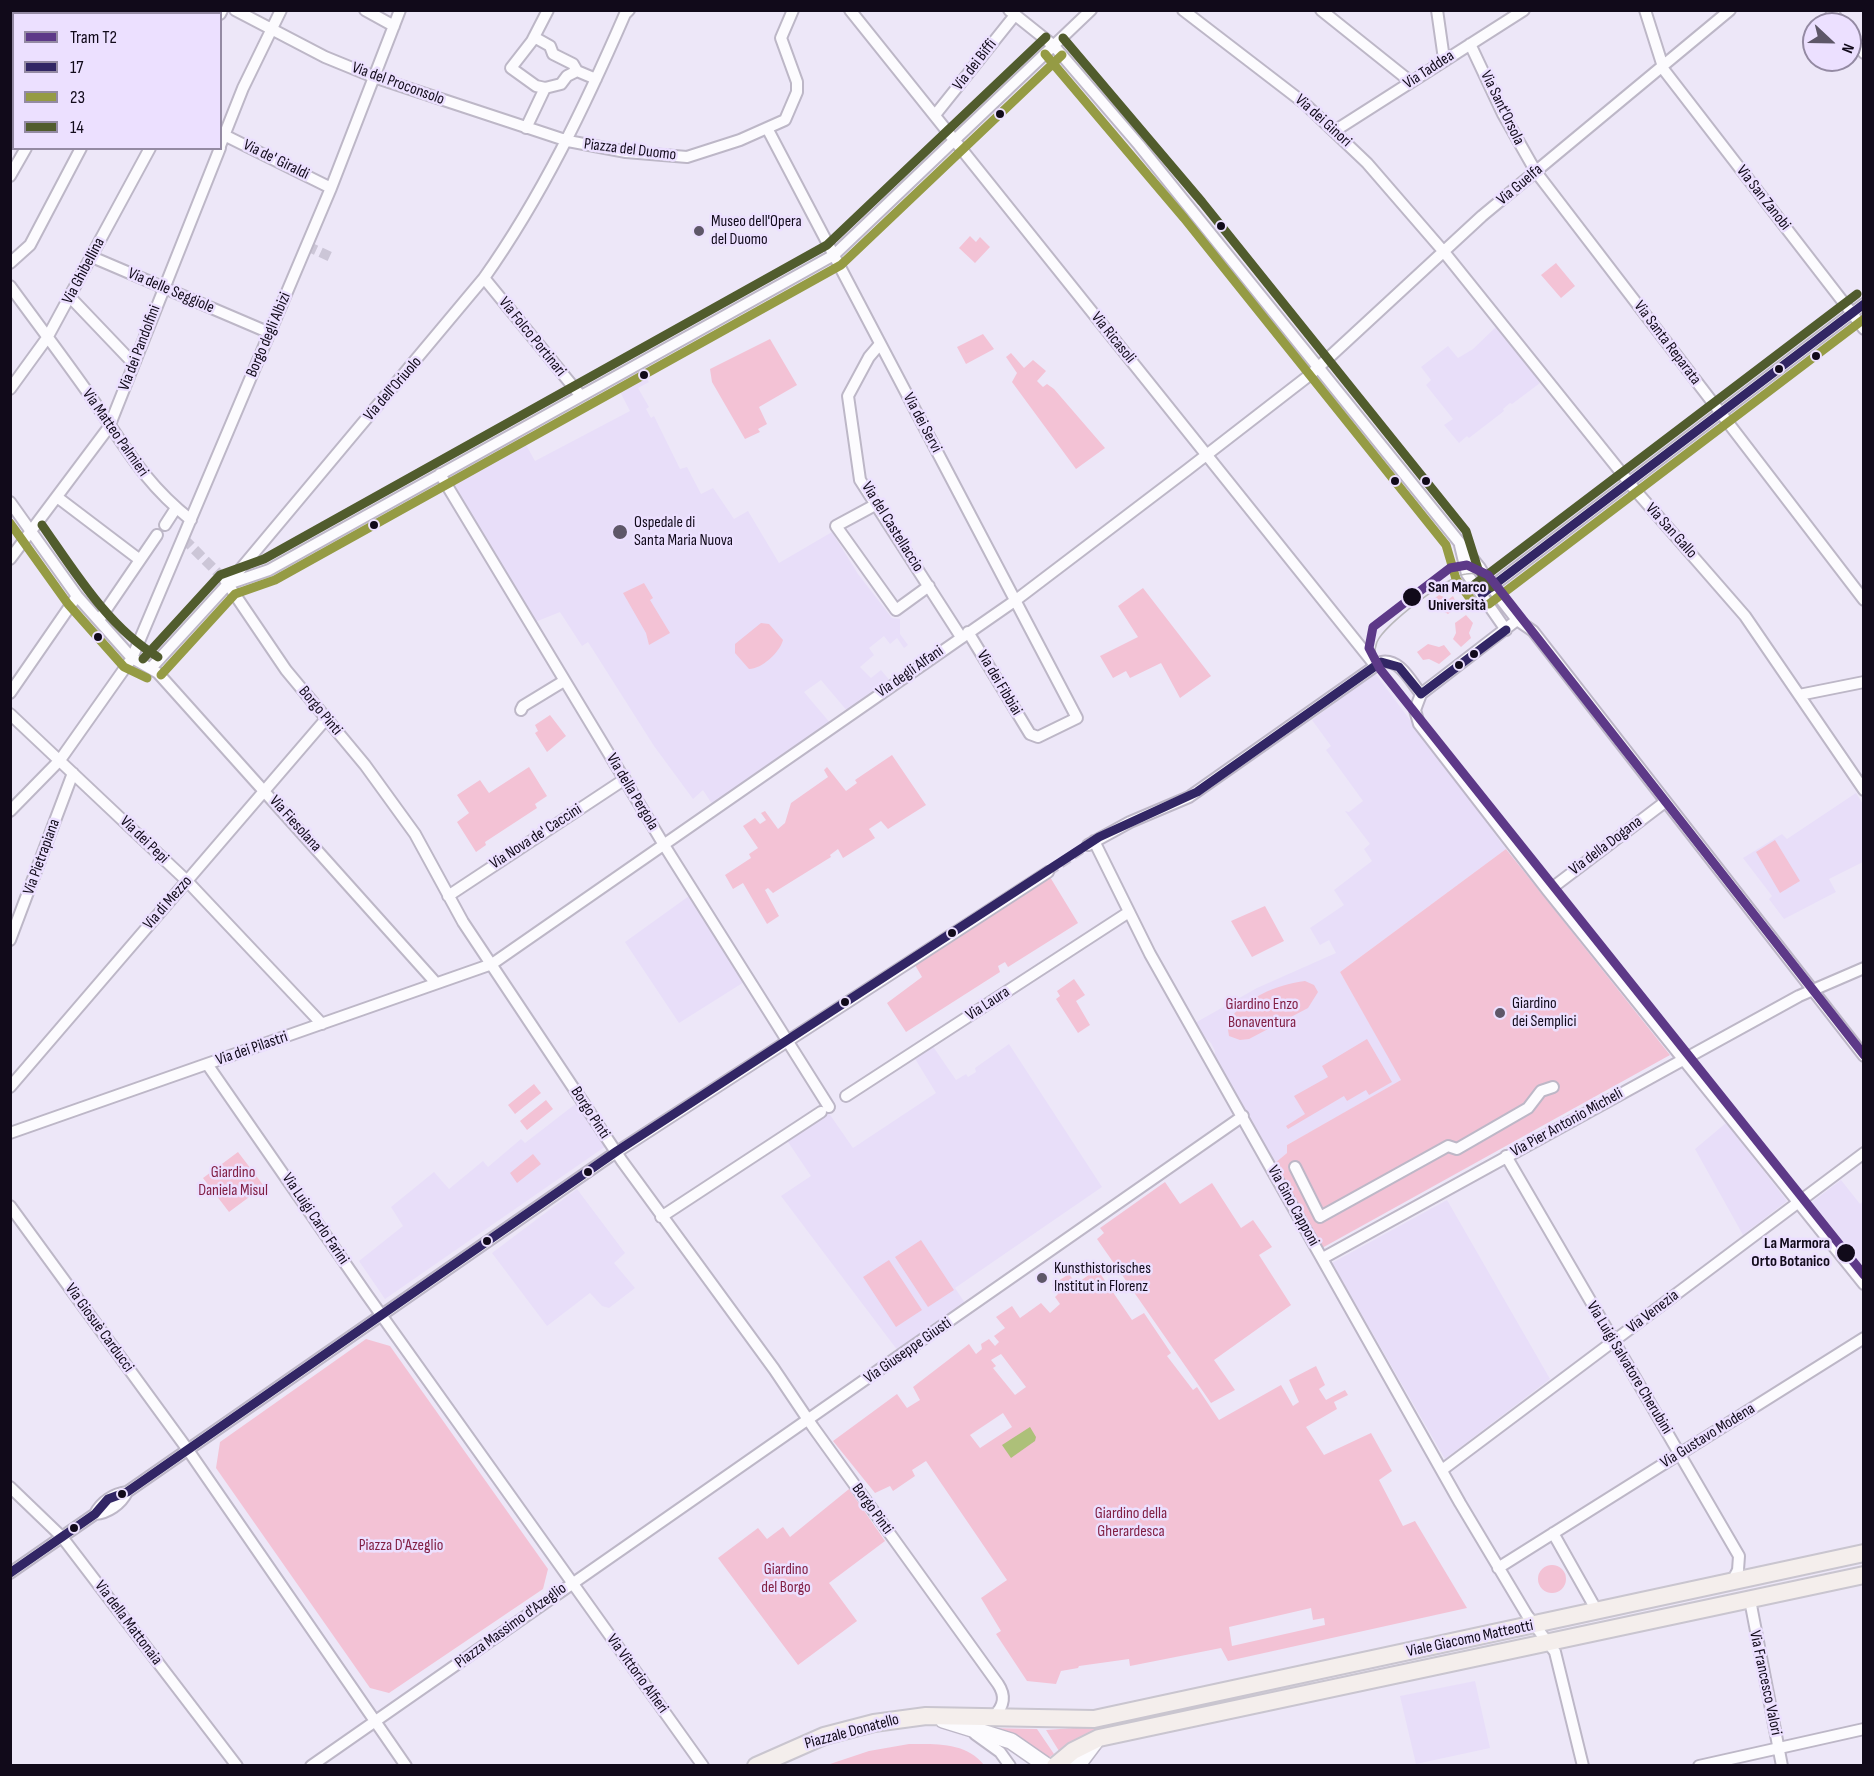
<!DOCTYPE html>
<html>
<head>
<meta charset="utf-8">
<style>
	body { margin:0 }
	#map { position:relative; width:1874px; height:1776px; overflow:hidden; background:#ede7f8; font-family:"Sofia Sans Condensed",sans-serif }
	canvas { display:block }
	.frame { position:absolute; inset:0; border:12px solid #110a1a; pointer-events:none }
	.legend { position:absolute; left:12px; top:12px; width:210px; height:138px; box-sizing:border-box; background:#ece0ff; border:2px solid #948aa3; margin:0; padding:8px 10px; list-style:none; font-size:18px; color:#110a1a }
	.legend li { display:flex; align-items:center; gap:12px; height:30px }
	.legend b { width:30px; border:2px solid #948aa3 }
	.north { position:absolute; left:1802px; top:12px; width:60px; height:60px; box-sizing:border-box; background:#ece0ff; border:2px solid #948aa3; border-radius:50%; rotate:112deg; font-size:16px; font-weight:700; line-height:24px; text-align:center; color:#110a1a }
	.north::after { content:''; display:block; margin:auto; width:21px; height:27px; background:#5e5768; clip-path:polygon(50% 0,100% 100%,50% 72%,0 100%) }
</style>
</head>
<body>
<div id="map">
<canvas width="1874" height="1776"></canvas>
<div class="frame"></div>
<ul class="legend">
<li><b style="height:8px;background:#5d3988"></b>Tram T2</li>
<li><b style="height:8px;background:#322665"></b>17</li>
<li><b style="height:8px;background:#959b44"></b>23</li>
<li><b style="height:8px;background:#515c2d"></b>14</li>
</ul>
<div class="north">N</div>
</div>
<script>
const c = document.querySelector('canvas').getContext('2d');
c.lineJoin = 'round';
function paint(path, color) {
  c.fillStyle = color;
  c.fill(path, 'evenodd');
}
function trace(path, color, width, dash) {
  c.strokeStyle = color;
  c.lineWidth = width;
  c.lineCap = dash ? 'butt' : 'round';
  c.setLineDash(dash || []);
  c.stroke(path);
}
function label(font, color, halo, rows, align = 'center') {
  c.font = font + ' "Sofia Sans Condensed",sans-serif';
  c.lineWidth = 5;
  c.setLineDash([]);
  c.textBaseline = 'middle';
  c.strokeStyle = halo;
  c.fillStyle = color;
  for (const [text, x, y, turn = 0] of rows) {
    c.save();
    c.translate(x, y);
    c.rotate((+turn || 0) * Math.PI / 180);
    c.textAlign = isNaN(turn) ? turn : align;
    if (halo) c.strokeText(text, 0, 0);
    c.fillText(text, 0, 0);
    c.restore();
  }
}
paint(new Path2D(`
	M1497 326 1540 383 1512 404 1510 403 1503 409 1504 411 1469 438 1467 436 1459 443 1444 425 1453 419 1426 385 1431 380 1421 367 1448 346 1458 358 1473 349Z
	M639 368 649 382 638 388 649 407 646 409 651 418 654 416 680 469 687 467 701 494 713 488 734 519 748 511 779 563 832 532 858 574 892 618 900 619V634L908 645 904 648 897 638 890 644 884 636 869 648 874 655 860 667 871 678 881 670 891 682 848 712 821 680 804 692 831 724 712 804 703 790 693 799 654 746 588 642 582 646 560 612 535 622 446 476 520 434 535 461 630 411 615 382Z
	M1375 673 1506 849 1340 972 1402 1080 1287 1145V1153L1275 1163 1214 1059 1215 1051 1211 1043 1201 1034 1195 1023 1257 988 1336 953 1329 940 1320 945 1310 928 1344 905 1334 890 1372 861 1364 849 1370 844 1345 811 1349 812 1363 801 1326 750 1331 746 1312 720Z
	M1856 793 1863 804V862L1829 879 1836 892 1784 919 1769 899 1772 896 1743 858 1782 834 1787 839Z
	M689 896 744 982 679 1023 625 942Z
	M1009 1044 1102 1187 955 1288 965 1303 898 1351 781 1196 811 1176 786 1139 828 1112 853 1148 936 1093 914 1057 932 1045 956 1080 966 1074 968 1077 976 1072 975 1068Z
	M578 1102 606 1146 385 1299 359 1261 403 1226 391 1207 434 1172 449 1189 483 1161 488 1167 521 1139 525 1143Z
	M1726 1123 1787 1201 1743 1235 1695 1149Z
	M1841 1180 1860 1204 1863 1201V1266L1812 1202Z
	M577 1189 625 1253 614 1263 635 1288 609 1308 602 1306 590 1293 547 1326 492 1253Z
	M1447 1200 1550 1379 1445 1459 1332 1263Z
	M1475 1681 1490 1748 1416 1764 1400 1696Z`), '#e8def9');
paint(new Path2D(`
	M970 236 976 242 980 237 990 247 975 263 959 248Z
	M1556 263 1575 286 1561 298 1541 275Z
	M983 334 994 349 966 364 957 347Z
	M770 339 797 385 759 407 767 424 758 429 760 432 745 439 712 382 710 369Z
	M1011 353 1024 368 1033 360 1046 371 1037 381 1043 387 1047 384 1054 389 1105 448 1076 469 1012 382 1017 373 1006 357Z
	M644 583 653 598 650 600 670 633 649 645 646 633 623 593Z
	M1143 588 1211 676 1180 698 1161 663 1130 678 1126 671 1113 678 1100 656 1138 637 1118 606Z
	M1439 595 1449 599 1453 596 1458 606 1448 614 1443 611 1433 612 1428 603Z
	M1466 615 1473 623 1469 633 1471 638 1461 647 1453 639 1456 633 1455 623Z
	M761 623 769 624 783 640C780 652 762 669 749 669L735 653V644Z
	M1428 644 1439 647 1444 645 1451 654 1439 664 1429 659 1423 660 1417 652Z
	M550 715 566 736 547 752 535 733 538 731 535 725Z
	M892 755 926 805 888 829 881 821 869 829 875 838 843 858 838 849 830 855 831 857 773 893 768 888 765 890 779 916 767 924 743 883 733 889 725 875 751 858 749 854 758 848 743 826 755 818 760 824 766 820 761 813 765 811 778 829 785 823 791 803 828 777 824 770 827 767 846 791 857 783 855 780Z
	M529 767 547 796 535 804 537 808 485 842 486 845 476 852 457 822 469 813 457 795 480 780 489 793Z
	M1775 840 1800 881 1780 893 1756 852Z
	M1506 849 1670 1055 1322 1248 1275 1163 1287 1153V1145L1401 1080 1340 972Z
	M1050 877 1078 923 1008 967 1005 962 998 966 1000 972 906 1032 887 1003 922 977 915 965Z
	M1265 906 1284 941 1252 957 1231 921Z
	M1074 979 1085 995 1076 1001 1090 1025 1078 1033 1056 999 1060 996 1057 991Z
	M1305 981 1314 985 1318 992 1308 1008 1249 1039 1240 1040 1229 1036 1227 1023C1242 999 1278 984 1305 981Z
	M1367 1039 1392 1082 1369 1095 1366 1090 1347 1101 1344 1096 1288 1129 1286 1126 1305 1114 1294 1096 1328 1077 1322 1066Z
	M534 1084 541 1093 515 1114 508 1105Z
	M546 1100 553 1109 527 1130 520 1121Z
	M238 1152 264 1186 229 1212 203 1178Z
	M533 1154 541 1164 517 1183 510 1173Z
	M1165 1182 1180 1204 1212 1183 1241 1228 1253 1220 1272 1247 1259 1255 1291 1305 1214 1360 1235 1390 1211 1403 1097 1239 1104 1233 1100 1228Z
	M921 1240 954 1290 928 1307 895 1257Z
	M889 1260 922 1310 896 1327 863 1277Z
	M1097 1269 1132 1320 1144 1313 1171 1353 1167 1356 1193 1390 1197 1387 1219 1420 1281 1385 1293 1406 1299 1402 1289 1380 1316 1366 1325 1385 1319 1389 1326 1400 1345 1390 1348 1395 1334 1402 1337 1409 1306 1427 1324 1455 1371 1433 1392 1471 1379 1480 1403 1526 1415 1521 1467 1608 1228 1661 1221 1648 1130 1666 1129 1659 1079 1666 1078 1668 1061 1671 1056 1684 1027 1681 996 1634 1001 1631 981 1598 1007 1580 926 1461 912 1470 915 1476 893 1491 890 1486 875 1493 833 1441 897 1394 907 1408 920 1400 913 1387 969 1344 976 1354 982 1349 981 1344 989 1339 995 1346 999 1342 994 1336 1005 1328 996 1317 1012 1306 1020 1318 1041 1303 1050 1313 1060 1304 1055 1297 1058 1294 1052 1285 1069 1274 1076 1284ZM1001 1354 1026 1387 1015 1395 993 1368 996 1366 991 1360ZM1003 1413 1012 1427 980 1448 970 1435ZM1311 1608 1313 1620 1324 1618 1325 1625 1232 1646 1229 1627Z
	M366 1339 390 1346 548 1569 543 1589 389 1693 370 1688 216 1468 220 1442Z
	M849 1489 885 1541 829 1583 857 1621 798 1665 718 1558 758 1528 767 1539 783 1527 790 1537Z
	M1538 1579a14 14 0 1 1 28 0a14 14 0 1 1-28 0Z
	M1115 1725 1082 1737 1059 1751 1046 1730Z
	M984 1728 1037 1729 1054 1754 1047 1759Z
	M909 1744C936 1744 966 1742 984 1765H827L869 1751Z`), '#f3c2d5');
paint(new Path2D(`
	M1030 1427 1036 1437 1035 1441 1011 1458 1002 1445Z`), '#adc079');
trace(new Path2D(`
	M307 246 333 258
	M184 539 225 580
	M1048 872 1088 845`), '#ccc6d7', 10, [10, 5]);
const street = new Path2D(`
	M235 10 325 57 374 77 568 141 626 152 687 157 740 140 785 120 797 92V82L781 38 793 10
	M365 10 394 26
	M850 10 1375 665
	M1009 10 1054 46 1139 145 1480 568 1492 588 1517 620 1533 631 1864 1056
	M1183 10 1304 103 1367 163 1444 252 1636 491 1745 616 1864 790
	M1321 10 1411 82
	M1437 10 1444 59
	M1645 10 1664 70 1864 329
	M1831 10 1841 24
	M54 14 56 10
	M133 14 135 10
	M220 14 222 10
	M1850 36 1864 53
	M534 37 550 46 553 54 573 64 577 71
	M1470 44 1503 114 1536 172 1864 600
	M10 72 14 67
	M545 88 536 86 511 68 532 41 548 10
	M935 115 1015 15
	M526 128 545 88 561 84 567 76 577 71 596 79
	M767 128 1077 718 1038 737 1030 734 968 632
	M1336 130 1524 10
	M220 133 331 188
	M220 146 243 88 281 10
	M10 176 26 148
	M92 257 270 333
	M10 263 30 245 81 148
	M484 278 580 395
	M10 286C37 323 65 360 91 397 125 446 143 482 191 520
	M70 297 134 364
	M880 344 869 357 848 396 860 480 961 637
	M10 389 47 338 150 148
	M440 474 664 845 829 1107
	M57 497 140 560
	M10 502 77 596 132 658 158 673 436 983
	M875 505 836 526 896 610 929 586
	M165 525 176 508
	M1460 545 1467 574 1506 630
	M10 559 109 427 220 148
	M225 580 286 670 365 765 415 834 463 922 622 1161 774 1369 813 1427 998 1684C1006 1696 1004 1706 994 1716
	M228 584 269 570 834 255 1091 10
	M1482 594 1864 304
	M99 620 157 535
	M1517 620 1421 694 1415 710 1419 724 1548 891 1864 1284
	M152 667 228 584 484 278C542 196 585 106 625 14L629 10
	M10 693 77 596
	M1799 695 1864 682
	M521 710 523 706 564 681
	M10 714 187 881 322 1024
	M10 811 60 760 132 658 331 188 400 10
	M1094 841 1150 954 1460 1503 1527 1615 1555 1652 1583 1766
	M1088 845 1130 822 1189 797 1381 662C1400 658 1411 682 1421 694
	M1548 891 1665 802
	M448 896 625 779
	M10 940 73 773
	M207 1064 367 1295 703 1766
	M10 1087 326 719
	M846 1096 1129 912
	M10 1133 492 964 1016 600 1187 470 1311 374 1482 216 1730 10
	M1506 1156 1739 1556 1738 1570 1732 1582
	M1295 1167 1320 1217 1448 1146 1457 1149 1528 1108 1541 1091 1553 1087
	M10 1206 188 1450 406 1766
	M661 1217 821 1112
	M1323 1258 1799 996 1864 968
	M1442 1470 1864 1153
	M10 1487 62 1537 237 1766
	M95 1514C108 1513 121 1504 127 1492
	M1553 1533 1597 1611
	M1498 1568 1864 1338
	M10 1573 95 1514C101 1502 113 1494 127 1492L609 1157 1048 872
	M1750 1600 1782 1766
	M975 1734 1000 1752 1010 1766
	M311 1766 1243 1116
	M1699 1766 1864 1729`);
const secondary = new Path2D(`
	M943 1720 1011 1741 1047 1766
	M1077 1766 1095 1742`);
const primary = new Path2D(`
	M756 1766 824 1736 874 1723 926 1716 1094 1719 1864 1553
	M1055 1766 1073 1751 1099 1738 1864 1575`);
trace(street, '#bdb7c7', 14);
trace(secondary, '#bdb7c7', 18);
trace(primary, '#c9c5cf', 20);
trace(street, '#fcfbfe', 10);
trace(secondary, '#fcfbfe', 15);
trace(primary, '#f4eeec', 16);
trace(new Path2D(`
	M1380 669C1376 659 1373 652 1377 642 1384 625 1448 576 1466 574 1477 572 1488 577 1496 584`), '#bab8bc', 1.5);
trace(new Path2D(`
	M1482 594 1864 304
	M1421 694 1506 630
	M10 1573 95 1514 108 1499 127 1492 617 1151 1099 837 1197 792 1381 662 1399 667 1421 694`), '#322665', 9);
trace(new Path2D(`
	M1045 54 1184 218 1446 545 1456 579 1472 601
	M10 523 68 604 124 667 147 678
	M1489 604 1864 319
	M161 675 235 594 275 580 841 265 1062 55`), '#959b44', 9);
trace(new Path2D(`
	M1063 38 1202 202 1466 531 1478 569 1492 587
	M42 525C75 572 108 627 158 657
	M1475 584 1857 294
	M143 659 220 575 264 559 827 245 1046 37`), '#515c2d', 9);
trace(new Path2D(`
	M1864 1055 1488 575 1467 565 1450 568 1373 627 1369 648 1380 669 1864 1275`), '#5d3988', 9);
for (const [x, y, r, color] of [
	[1000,114,5,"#110a1a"],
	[1221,226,5,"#110a1a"],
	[699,231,6,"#5e5768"],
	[1816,356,5,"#110a1a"],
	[1779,369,5,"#110a1a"],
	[644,375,5,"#110a1a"],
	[1395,481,5,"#110a1a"],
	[1426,481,5,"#110a1a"],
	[374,525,5,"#110a1a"],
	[620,532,8,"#5e5768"],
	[1412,597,10,"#110a1a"],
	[98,637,5,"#110a1a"],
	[1474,654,5,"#110a1a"],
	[1459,665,5,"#110a1a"],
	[952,933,5,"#110a1a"],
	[845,1002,5,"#110a1a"],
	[1500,1013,6,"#5e5768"],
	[588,1172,5,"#110a1a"],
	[487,1241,5,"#110a1a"],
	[1846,1253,10,"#110a1a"],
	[1042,1278,6,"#5e5768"],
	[122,1494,5,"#110a1a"],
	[74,1528,5,"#110a1a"]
]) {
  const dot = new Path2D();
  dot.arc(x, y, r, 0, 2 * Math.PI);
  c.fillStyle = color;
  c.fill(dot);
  trace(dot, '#ece0ff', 2);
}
label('16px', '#110a1a', '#ece0ff', [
	["Via dei Biffi",975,65,-52],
	["Via Taddea",1429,70,-33],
	["Via del Proconsolo",398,84,20],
	["Via Sant'Orsola",1502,108,64],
	["Via dei Ginori",1323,121,42],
	["Piazza del Duomo",630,150,7],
	["Via de' Giraldi",276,160,26],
	["Via Guelfa",1520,185,-40],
	["Via San Zanobi",1763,198,52],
	["Via Ghibellina",84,271,-62],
	["Via delle Seggiole",171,291,23],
	["Borgo degli Albizi",269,335,-67],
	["Via Folco Portinari",532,337,51],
	["Via Ricasoli",1113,338,51],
	["Via Santa Reparata",1667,343,53],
	["Via dei Pandolfini",140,348,-69],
	["Via dell'Oriuolo",393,389,-49],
	["Via dei Servi",922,423,62],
	["Via Matteo Palmieri",115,433,55],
	["Via del Castellaccio",892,527,58],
	["Via San Gallo",1671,531,48],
	["Via degli Alfani",910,672,-35],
	["Via dei Fibbiai",999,683,59],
	["Borgo Pinti",320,711,50],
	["Via della Pergola",632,792,59],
	["Via Fiesolana",295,824,48],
	["Via Nova de' Caccini",536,837,-33],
	["Via dei Pepi",144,840,44],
	["Via della Dogana",1606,846,-37],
	["Via Pietrapiana",42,857,-70],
	["Via di Mezzo",168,903,-49],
	["Via Laura",988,1004,-33],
	["Via dei Pilastri",252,1049,-19],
	["Borgo Pinti",590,1113,57],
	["Via Pier Antonio Micheli",1567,1123,-29],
	["Via Gino Capponi",1293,1206,61],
	["Via Luigi Carlo Farini",315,1219,56],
	["Via Venezia",1653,1312,-37],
	["Via Giosuè Carducci",99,1328,54],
	["Via Giuseppe Giusti",908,1351,-35],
	["Via Luigi Salvatore Cherubini",1629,1368,59],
	["Via Gustavo Modena",1708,1436,-32],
	["Borgo Pinti",872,1509,54],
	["Via della Mattonaia",128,1623,53],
	["Piazza Massimo d'Azeglio",511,1626,-36],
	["Viale Giacomo Matteotti",1470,1639,-12],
	["Via Vittorio Alfieri",637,1674,54],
	["Via Francesco Valori",1765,1683,78],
	["Piazzale Donatello",852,1732,-15]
]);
label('16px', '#110a1a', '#ece0ff', [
	["Museo dell'Opera",711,222],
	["del Duomo",711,240],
	["Ospedale di",634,523],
	["Santa Maria Nuova",634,541],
	["Giardino",1512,1004],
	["dei Semplici",1512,1022],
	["Kunsthistorisches",1054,1269],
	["Institut in Florenz",1054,1287]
], 'left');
label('bold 16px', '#110a1a', '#ece0ff', [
	["San Marco",1428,588],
	["Università",1428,606],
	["La Marmora",1830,1244,"right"],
	["Orto Botanico",1830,1262,"right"]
], 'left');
label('16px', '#811f44', '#ece0ff', [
	["Giardino Enzo",1262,1005],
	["Bonaventura",1262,1023],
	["Giardino",233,1173],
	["Daniela Misul",233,1191],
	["Giardino della",1131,1514],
	["Gherardesca",1131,1532],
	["Piazza D'Azeglio",401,1546],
	["Giardino",786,1570],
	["del Borgo",786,1588]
]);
</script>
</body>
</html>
